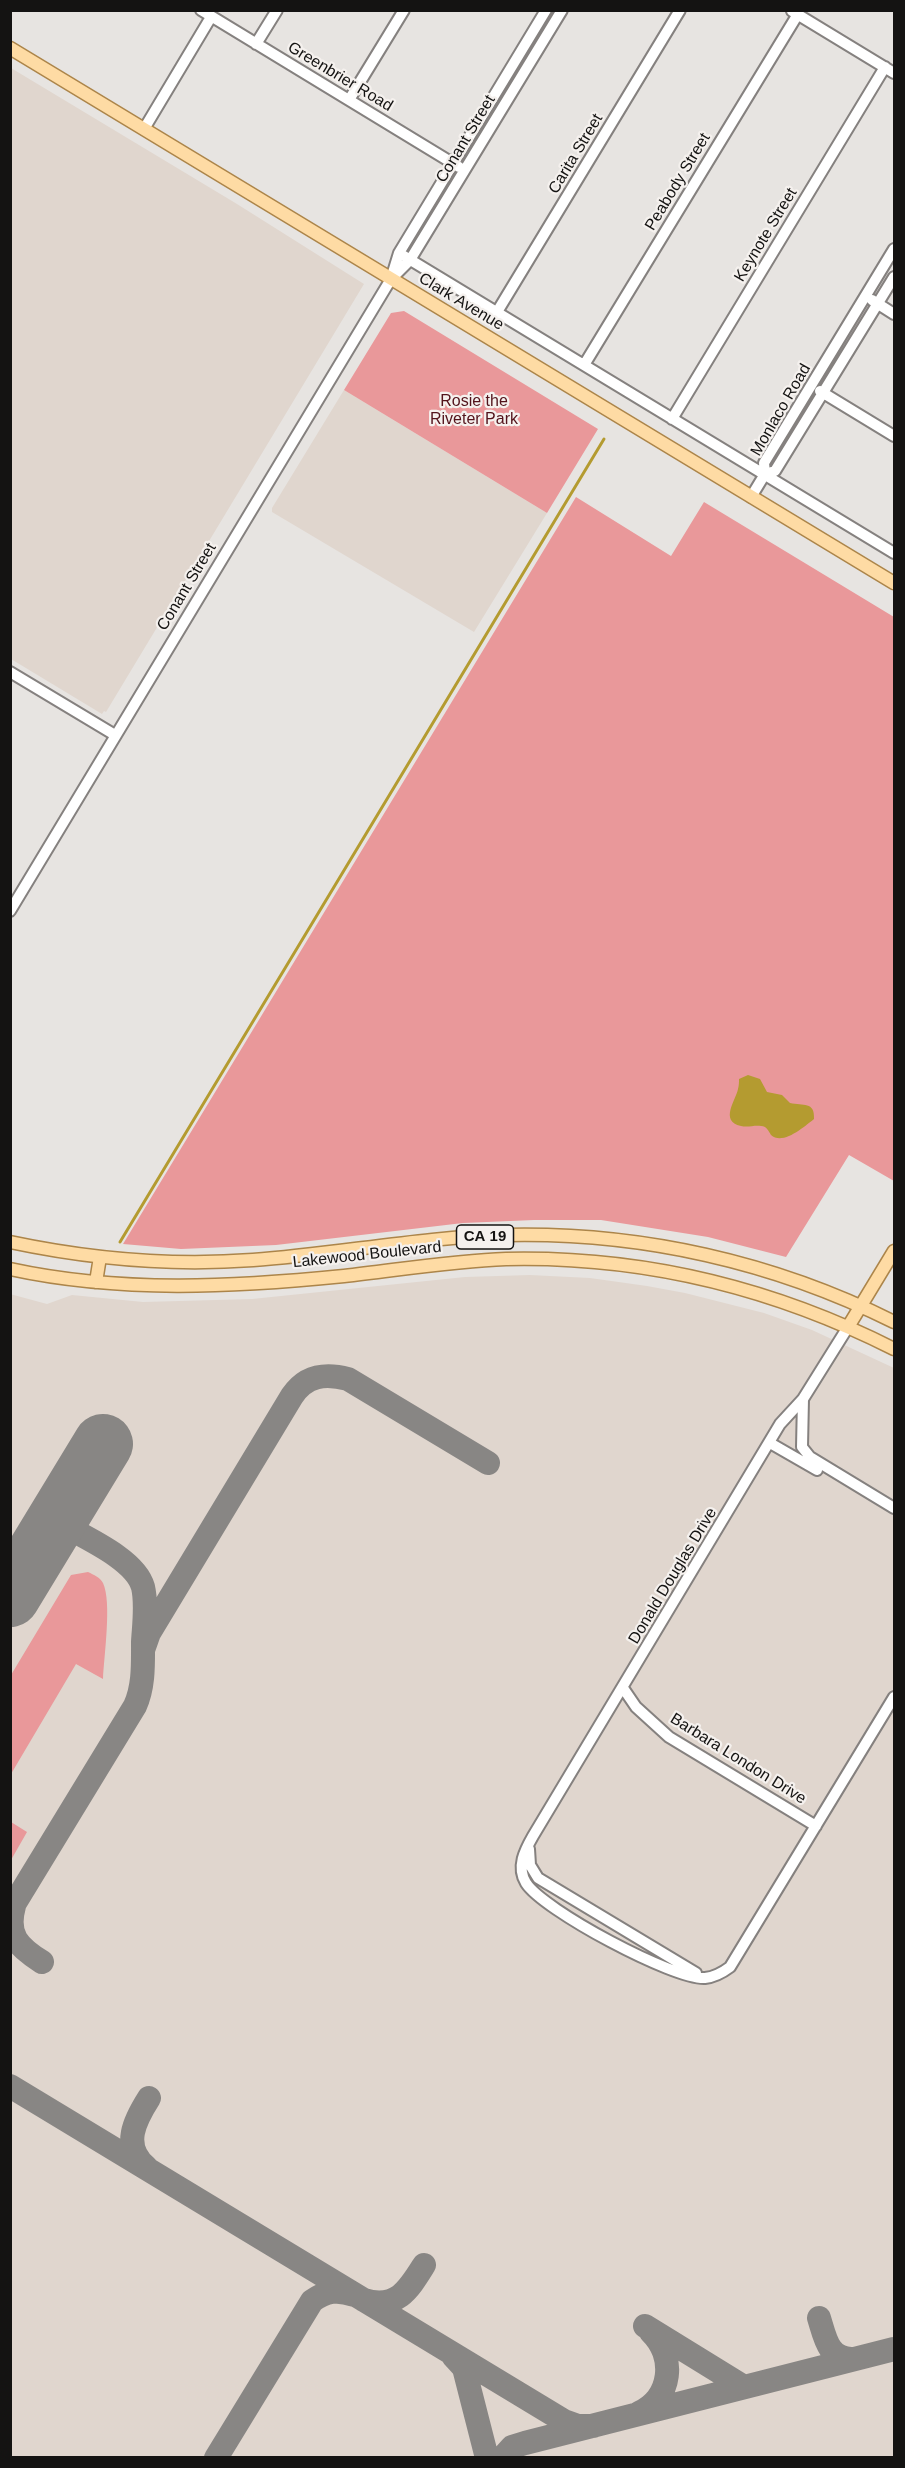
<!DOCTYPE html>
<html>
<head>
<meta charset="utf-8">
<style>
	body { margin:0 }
	#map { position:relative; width:905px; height:2468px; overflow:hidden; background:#e7e4e1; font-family:Arial,sans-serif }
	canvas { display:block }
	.frame { position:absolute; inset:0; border:12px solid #141312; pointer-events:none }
</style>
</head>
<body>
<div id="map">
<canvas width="905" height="2468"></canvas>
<div class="frame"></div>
</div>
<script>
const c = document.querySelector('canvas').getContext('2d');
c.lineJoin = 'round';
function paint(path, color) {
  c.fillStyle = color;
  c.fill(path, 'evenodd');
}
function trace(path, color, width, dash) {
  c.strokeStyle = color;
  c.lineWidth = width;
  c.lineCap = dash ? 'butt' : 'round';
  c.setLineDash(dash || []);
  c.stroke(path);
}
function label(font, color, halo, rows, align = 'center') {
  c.font = font + ' Arial,sans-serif';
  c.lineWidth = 4.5;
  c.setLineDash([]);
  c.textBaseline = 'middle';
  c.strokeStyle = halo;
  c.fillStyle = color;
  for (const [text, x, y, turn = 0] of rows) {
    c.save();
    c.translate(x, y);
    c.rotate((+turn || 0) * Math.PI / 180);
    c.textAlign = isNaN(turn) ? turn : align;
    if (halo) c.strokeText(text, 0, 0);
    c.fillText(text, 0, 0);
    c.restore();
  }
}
paint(new Path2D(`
	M11 68 237 204 364 284 106 712 104 711 102 714 11 659Z
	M344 390 547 513 474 632 272 512V508Z
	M530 1275 590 1278 647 1286 685 1293 764 1313 812 1330 894 1368V2457H11L10 1294 47 1304 72 1295 143 1302 252 1299 465 1277Z`), '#e0d6ce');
paint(new Path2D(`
	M404 311 598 429 547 513 344 390 391 313Z
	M576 497 671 556 704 502 894 617V1181L849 1155 786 1257 708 1237 601 1220H534L463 1223 276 1245 181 1249 123 1244Z
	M88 1572C94 1575 100 1577 103 1583 112 1602 104 1656 103 1679L76 1664 11 1774V1675L71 1575Z
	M11 1822 27 1832 11 1860Z`), '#e9989a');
paint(new Path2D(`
	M748 1075 760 1079 767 1092 782 1095 790 1103C803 1106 815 1101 814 1119 805 1126 783 1146 771 1135 769 1132 768 1129 765 1127 756 1124 749 1128 741 1126 719 1121 736 1100 738 1089 739 1085 739 1082 739 1079Z`), '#b49b30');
trace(new Path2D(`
	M120 1242 604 439`), '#b49b30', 3);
trace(new Path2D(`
	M143 1650 149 1633 292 1396C306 1375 325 1373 348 1379L488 1463
	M14 1906C6 1935 18 1947 42 1962
	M10 1911 135 1706C144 1686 143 1664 143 1642 144 1625 147 1604 143 1587 135 1558 81 1536 56 1521
	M10 2086 564 2421 578 2426H593
	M146 2167C121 2146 135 2120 149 2098
	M364 2300C397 2310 409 2289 424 2265
	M819 2318C825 2337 828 2360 853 2359
	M645 2326 744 2387
	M453 2356 464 2368 487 2458
	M639 2413C672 2398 676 2356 651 2332
	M216 2458 312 2301C326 2291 337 2289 354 2295
	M502 2458 512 2447 525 2443 894 2349`), '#888684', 24);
trace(new Path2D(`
	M10 1597 103 1444`), '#888684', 60);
const minor = new Path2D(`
	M201 10 459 167
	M792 11 894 73
	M256 44 277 10
	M349 100 404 10
	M144 129 211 17
	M399 253 894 553
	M393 277 410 260 562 10
	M872 300 894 314
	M497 312 680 10
	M584 365 798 14
	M820 391 894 436
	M672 419 885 67
	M765 474 764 463 894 249
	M765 474 775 471 894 277
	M751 497 765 474
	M10 672 115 735
	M10 911 391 279 399 253 546 10
	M848 1327 803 1399 780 1424 533 1836C525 1850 516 1867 526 1883 543 1910 674 1980 705 1978 715 1977 722 1973 730 1967L894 1697
	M803 1399 802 1447 810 1457 894 1508
	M770 1443 817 1470
	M623 1688 636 1707 669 1737 816 1826
	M529 1849 530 1865 538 1878 696 1973`);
const major = new Path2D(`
	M10 48 894 583
	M10 1242C90 1259 172 1266 253 1260 337 1254 421 1237 506 1235 641 1232 774 1262 894 1322
	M10 1269C120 1293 234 1287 344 1276 398 1270 452 1261 506 1259 642 1256 773 1288 894 1349
	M96 1282 100 1257
	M848 1327 894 1251`);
trace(minor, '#85817f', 14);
trace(major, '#ac854a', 15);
trace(minor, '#fff', 10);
trace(major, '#fedba4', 12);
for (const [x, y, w] of [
	[485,1237,57]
]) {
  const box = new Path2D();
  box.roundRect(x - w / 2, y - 12, w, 24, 4.5);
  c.fillStyle = '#f5f1ee';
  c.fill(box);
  trace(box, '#141312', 1.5);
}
label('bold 15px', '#141312', null, [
	["CA 19",485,1237]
]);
label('16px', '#141312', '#f5f1ee', [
	["Greenbrier Road",340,77,31],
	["Conant Street",466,139,-59],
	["Carita Street",576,154,-59],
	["Peabody Street",678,182,-59],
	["Keynote Street",766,235,-59],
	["Clark Avenue",461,302,31],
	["Monlaco Road",781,410,-60],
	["Conant Street",187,587,-59],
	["Lakewood Boulevard",367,1255,-6],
	["Donald Douglas Drive",673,1576,-59],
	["Barbara London Drive",738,1759,32]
]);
label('16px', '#53131b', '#f5f1ee', [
	["Rosie the",474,402],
	["Riveter Park",474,420]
]);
</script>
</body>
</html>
